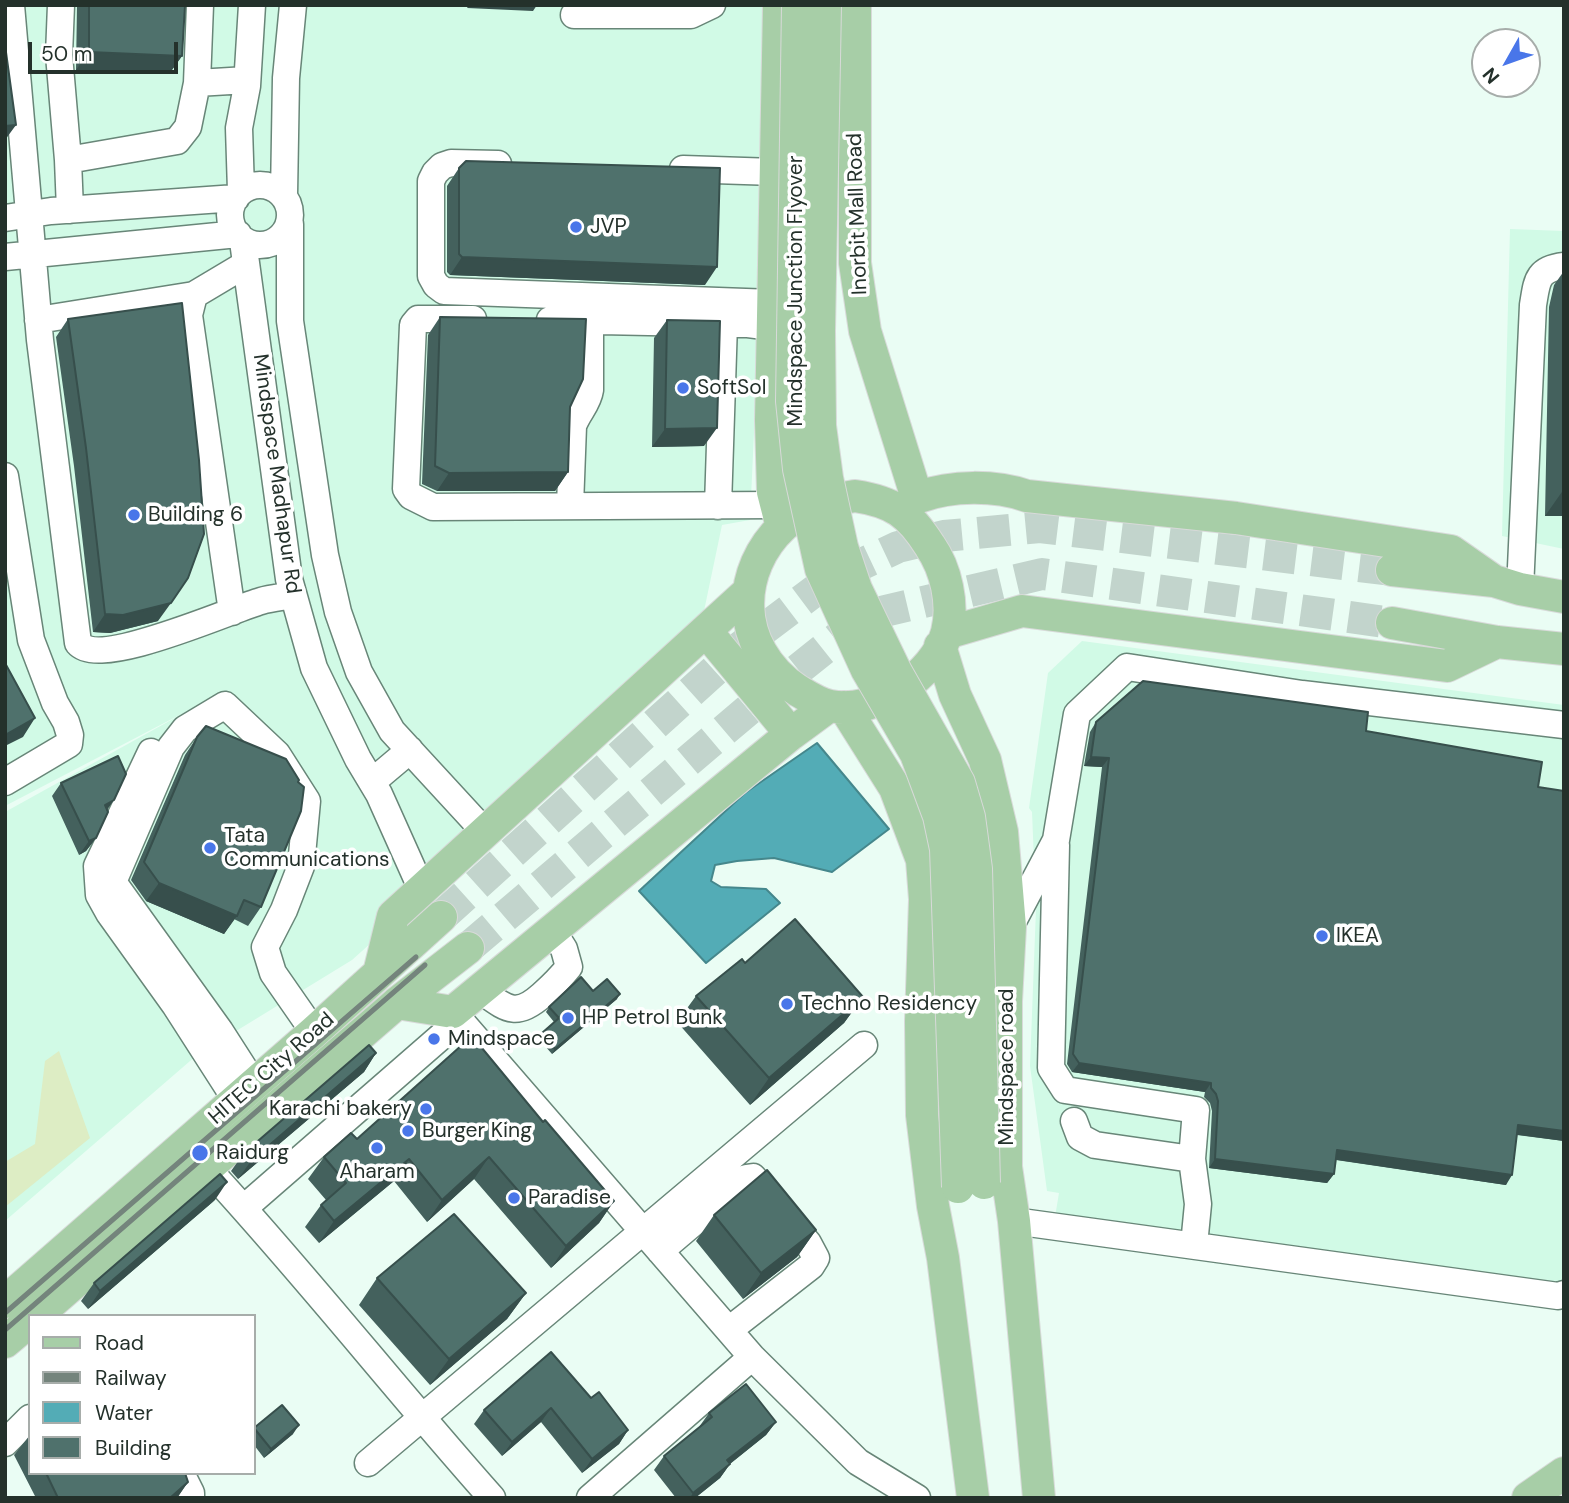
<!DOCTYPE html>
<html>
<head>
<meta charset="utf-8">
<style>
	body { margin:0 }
	#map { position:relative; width:1569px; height:1503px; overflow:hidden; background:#eafdf4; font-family:"DM Sans",sans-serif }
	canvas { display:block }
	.frame { position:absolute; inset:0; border:7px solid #24312b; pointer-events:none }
	.legend { position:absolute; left:28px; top:1314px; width:228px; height:161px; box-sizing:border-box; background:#fff; border:2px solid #a7adaa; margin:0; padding:9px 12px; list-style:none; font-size:21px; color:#24312b }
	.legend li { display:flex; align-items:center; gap:14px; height:35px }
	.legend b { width:35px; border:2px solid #a7adaa }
	.north { position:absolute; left:1471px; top:28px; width:70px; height:70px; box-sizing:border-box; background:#fff; border:2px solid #a7adaa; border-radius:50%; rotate:230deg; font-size:19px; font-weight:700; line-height:28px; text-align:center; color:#24312b }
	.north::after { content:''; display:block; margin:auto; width:24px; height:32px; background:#4976e9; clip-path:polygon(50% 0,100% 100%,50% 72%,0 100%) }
	.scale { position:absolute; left:28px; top:42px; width:150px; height:32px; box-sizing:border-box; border:4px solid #24312b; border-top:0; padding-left:9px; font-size:21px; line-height:24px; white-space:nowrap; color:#24312b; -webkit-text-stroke:5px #fff; paint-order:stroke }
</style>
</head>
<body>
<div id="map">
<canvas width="1569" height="1503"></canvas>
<div class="frame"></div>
<ul class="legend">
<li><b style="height:9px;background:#a7cea7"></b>Road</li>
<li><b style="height:9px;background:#74847c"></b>Railway</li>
<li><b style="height:19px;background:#53acb6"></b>Water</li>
<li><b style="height:19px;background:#4f716c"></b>Building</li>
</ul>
<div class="north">N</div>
<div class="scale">50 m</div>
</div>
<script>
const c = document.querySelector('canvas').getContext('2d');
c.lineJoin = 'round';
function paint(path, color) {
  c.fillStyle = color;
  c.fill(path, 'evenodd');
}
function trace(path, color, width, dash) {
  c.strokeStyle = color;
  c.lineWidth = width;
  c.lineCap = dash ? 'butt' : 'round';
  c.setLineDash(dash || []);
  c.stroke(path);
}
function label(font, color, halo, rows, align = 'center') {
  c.font = font + ' "DM Sans",sans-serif';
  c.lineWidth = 7;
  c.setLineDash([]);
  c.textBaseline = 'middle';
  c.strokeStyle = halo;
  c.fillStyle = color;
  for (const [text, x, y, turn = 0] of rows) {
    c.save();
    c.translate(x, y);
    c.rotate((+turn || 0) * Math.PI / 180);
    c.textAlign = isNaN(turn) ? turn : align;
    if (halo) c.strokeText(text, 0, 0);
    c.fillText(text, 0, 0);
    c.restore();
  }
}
paint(new Path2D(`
	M5 5H768V124L750 520 722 525 704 611 535 796 352 960 197 1055 5 1221V812L191 709 5 806Z
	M1510 229 1564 231V549L1502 536Z
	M1082 641 1564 705V1297L1053 1229 1059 1193 1047 1191 1030 1066 1036 909 1032 812 1029 808 1048 673Z`), '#d1fae6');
paint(new Path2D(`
	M59 1051 90 1138 5 1207V1162L35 1144 45 1061Z`), '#ddedc4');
const water = new Path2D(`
	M817 743 889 829 832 872 774 858 737 861 715 865 711 881 721 887 766 889 780 903 706 963 639 891 745 793Z`);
paint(water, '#53acb6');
trace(water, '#45878c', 2);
trace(new Path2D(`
	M441 917 743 645 821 586 862 564 898 547 944 536 1040 527 1392 570
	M468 948 761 699 845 632 885 611 1042 574 1392 623`), '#c2d4cc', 32, [32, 16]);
const minor = new Path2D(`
	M11 5 40 340 78 643C100 669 230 610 261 601 271 598 283 597 293 595
	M61 5 59 55 68 160 177 141 188 127 197 83 200 5
	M574 15H691L712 5
	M197 83 247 80
	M68 160 70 210
	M498 164 451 163 442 166 435 173 431 181V276L436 285 444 291 773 303
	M683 169 775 172
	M230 215a30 30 0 1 1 60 0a30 30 0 1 1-60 0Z
	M241 191 239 128 247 86 252 5
	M284 195 286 78 293 5
	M5 218 51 211 236 198
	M290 224V321L325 555 338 612 359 672 392 731 485 832
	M243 241 289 579 314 668 358 759 379 794 422 890
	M5 257 238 234
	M473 319H418L413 325 406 489 411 496 433 507 776 505
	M38 320 194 295
	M550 320 748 324 772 327
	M5 476 31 640 55 703 66 722 70 735 69 744 5 782
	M570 506 573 426C578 412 588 404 590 390V320
	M718 506 724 323
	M1520 589 1533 305C1537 282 1536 269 1564 266
	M232 612 189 315 194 295 246 264
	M151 752 97 866 99 895 109 913 175 1005 236 1100
	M372 782 410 750
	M1056 845 1051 1068 1065 1090 1196 1110 1192 1159
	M1010 927 1056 840 1077 714 1127 667 1302 694 1564 725
	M480 990C506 1008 515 1019 542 995 552 986 561 977 569 967L564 949 552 930
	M453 1012 752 1357 858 1462 917 1498
	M254 1084 220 1031 113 882 171 747 185 729 225 705 277 754 307 801 301 866 284 910 265 947 273 973 314 1032
	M1074 1121 1080 1137 1095 1145 1192 1159 1198 1204 1194 1245
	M206 1167C305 1274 395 1389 492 1498
	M244 1208 460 1020
	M1014 1221 1558 1296 1564 1294
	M660 1251 746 1178 753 1177 808 1243 816 1258 811 1266 729 1330
	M5 1443 30 1418
	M368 1463 864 1045
	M181 1473 191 1493V1498
	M590 1498 752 1357`);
const major = new Path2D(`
	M779 5 771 420 773 492 782 527
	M855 5V263L865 331 917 498
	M855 496C894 502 909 513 930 546 946 569 954 604 947 632 935 676 875 715 830 706 819 704 807 696 797 690 782 680 770 668 761 652 728 594 762 523 823 502 833 499 844 498 855 496Z
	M903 511C908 506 913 499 919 497 952 485 995 485 1027 496L1236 518 1451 551 1494 581
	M1392 570 1494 581 1520 589 1564 597
	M1392 623 1497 642 1564 649
	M706 631 791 734
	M947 633 1022 611 1447 666 1497 642
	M940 646 955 695 985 760 1002 832 1010 927 1006 1001V1167L1014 1221 1039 1498
	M844 707 895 788 922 860 925 899 921 1021 922 1115 933 1206 943 1258 973 1498
	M379 973 393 916 748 592
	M397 1003 453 1012 791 734 829 706
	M5 1302 314 1032 441 917
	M36 1316 397 1003 468 948
	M5 1342 30 1321
	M1528 1498 1564 1473`);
trace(minor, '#688678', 29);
trace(major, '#d8dad9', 34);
trace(minor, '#fff', 26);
trace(major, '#a7cea7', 32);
trace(new Path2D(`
	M5 1313 416 957
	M5 1330 425 965`), '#74847c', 5);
const majorBridge = new Path2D(`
	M798 5 792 401 799 469 821 569 867 670 916 754 939 816 946 849 958 1187
	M825 5 819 331 820 426 827 478 842 547 856 589 896 672 959 783 969 817 976 869 984 1183`);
trace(majorBridge, '#d8dad9', 34, []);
trace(majorBridge, '#a7cea7', 32);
paint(new Path2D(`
	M77 5H185L182 56 169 74 76 70Z
	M459 168 705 285 450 275 447 272V186Z
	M1564 271V516H1545L1549 307 1554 285Z
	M440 317 570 407 568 472 555 491H437L422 484 428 335Z
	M68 319 158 621 110 633 93 632 74 466 56 337Z
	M667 320 704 446 652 447 654 338Z
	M1096 722 1366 731 1538 787 1564 791V1141L1517 1135 1506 1185 1336 1160 1334 1174 1327 1183 1209 1168 1212 1111 1210 1103 1204 1097 1205 1092 1072 1072 1067 1064 1102 767 1084 766 1090 732Z
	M197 737 261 907 248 926 234 919 224 934 146 901 131 880 185 755Z
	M61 783 114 800 107 809 96 838 86 851 79 855 52 796Z
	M745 963 863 997 844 1023 750 1105 677 1022 696 996Z
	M593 991 617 999 552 1054 538 1038 542 1033 554 1022 546 1012 549 1007Z
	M376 1053 364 1072 238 1179 231 1171 244 1153Z
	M543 1122 614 1201 599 1223 551 1268 474 1179 427 1222 394 1181 319 1243 305 1227 321 1205 326 1200 308 1179 324 1157 357 1139Z
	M215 1200 88 1309 81 1301 94 1283Z
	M714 1215 816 1230 797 1257 743 1299 696 1241Z
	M377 1278 526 1293 507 1319 430 1385 359 1305Z
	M591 1398 628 1430 619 1444 582 1473 541 1422 502 1456 474 1424 484 1410Z
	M709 1413 776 1422 766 1435 730 1464 720 1478 695 1498H676L654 1470 664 1456 699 1427Z
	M254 1429 293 1434 264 1458 254 1445Z
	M30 1435V1473H185L188 1482 177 1498H36L14 1455Z`), '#44615d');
paint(new Path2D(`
	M469 5H537L533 11 467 8Z
	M89 52 182 56 169 74 76 70Z
	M16 125 5 140V126Z
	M462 257 717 267 705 285 450 275Z
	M717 428 704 446 652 447 665 429Z
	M568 472 555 491H437L449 473Z
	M1564 489V516H1545Z
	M171 603 158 621 110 633 93 632 105 614Z
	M35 718 23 737 5 746V735Z
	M1091 757 1109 758 1102 767 1084 766Z
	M114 800 104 814 105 805Z
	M96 838 86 851 79 855 89 841Z
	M159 883 237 916 224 934 146 901Z
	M620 994 617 999 552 1054 555 1049Z
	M863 997 844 1023 750 1105 769 1078Z
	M376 1053 364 1072 238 1179 251 1161Z
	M1079 1063 1211 1083 1205 1092 1072 1072Z
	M1518 1125 1564 1131V1141L1512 1134Z
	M1337 1150 1512 1175 1506 1185 1331 1159Z
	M489 1157 474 1179 427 1222 442 1200Z
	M409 1159 394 1181 319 1243 334 1221Z
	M1215 1159 1334 1174 1327 1183 1209 1168Z
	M227 1182 215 1200 88 1309 100 1291Z
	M614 1201 599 1223 551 1268 566 1246Z
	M816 1230 797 1257 743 1299 761 1273Z
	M526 1293 507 1319 430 1385 449 1359Z
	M551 1408 541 1422 502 1456 512 1442Z
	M776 1422 766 1435 717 1474 727 1460Z
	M299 1425 293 1434 264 1458 271 1449Z
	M628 1430 619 1444 582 1473 592 1459Z
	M730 1464 720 1478 695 1498H690L693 1493Z
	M188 1482 177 1498H170Z`), '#374f4c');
const building = new Path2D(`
	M89 5H185L182 56 89 52Z
	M5 45 16 125 5 126Z
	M466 161 720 168 717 267 462 257 459 254V168Z
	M182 303 199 460 204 534 188 578 171 603 123 615 105 614 86 448 68 319Z
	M440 317 586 319 583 379 570 407 568 472 449 473 435 466Z
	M667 320 720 321 717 428 665 429Z
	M5 663 35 718 5 735Z
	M1143 681 1368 712 1366 731 1542 762 1538 787 1564 791V1131L1518 1125 1512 1175 1337 1150 1334 1174 1215 1159 1218 1101 1216 1094 1211 1088V1083L1079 1063 1073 1054 1109 758 1091 757 1096 722Z
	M206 726 286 759 299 780 298 782 304 787 301 811 261 907 244 900 237 916 159 883 144 862 197 737Z
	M118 756 126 774 114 800 105 805 108 812 96 838 89 841 61 783Z
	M795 919 863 997 769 1078 696 996 742 959 745 963Z
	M581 977 593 991 607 979 620 994 555 1049 542 1033 559 1018 549 1007Z
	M472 1036 543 1122 545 1120 614 1201 566 1246 489 1157 442 1200 409 1159 334 1221 321 1205 346 1183 324 1157 351 1133 357 1139Z
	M369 1045 376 1053 251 1161 244 1153Z
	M767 1170 816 1230 761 1273 714 1215Z
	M220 1174 227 1182 100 1291 94 1283Z
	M454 1214 526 1293 449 1359 377 1278Z
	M551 1352 591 1398 599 1392 628 1430 592 1459 551 1408 512 1442 484 1410Z
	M746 1384 776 1422 727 1460 730 1464 693 1493 664 1456 712 1417 709 1413Z
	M282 1405 299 1425 271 1449 254 1428Z
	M46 1473H185L188 1482 170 1498H58Z`);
paint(building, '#4f716c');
trace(building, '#374f4c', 2);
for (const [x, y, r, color] of [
	[576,227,7,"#4976e9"],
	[683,388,7,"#4976e9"],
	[134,515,7,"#4976e9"],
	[210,848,7,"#4976e9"],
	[1322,936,7,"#4976e9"],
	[787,1004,7,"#4976e9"],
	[568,1018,7,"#4976e9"],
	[434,1039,7,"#4976e9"],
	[426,1109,7,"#4976e9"],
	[408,1131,7,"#4976e9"],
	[377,1148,7,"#4976e9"],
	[200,1153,9,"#4976e9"],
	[514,1198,7,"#4976e9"]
]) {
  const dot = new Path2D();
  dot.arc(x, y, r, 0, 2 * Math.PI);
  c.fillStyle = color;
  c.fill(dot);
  trace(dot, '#fff', 2.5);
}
label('21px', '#24312b', '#fff', [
	["Inorbit Mall Road",858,214,-92],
	["Mindspace Junction Flyover",796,291,-90],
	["Mindspace Madhapur Rd",276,474,82],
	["Mindspace road",1007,1067,-90],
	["HITEC City Road",272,1069,-41]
]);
label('21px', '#24312b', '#fff', [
	["JVP",590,227],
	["SoftSol",697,388],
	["Building 6",148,515],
	["Tata",224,836],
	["Communications",224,860],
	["IKEA",1336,936],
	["Techno Residency",801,1004],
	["HP Petrol Bunk",582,1018],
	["Mindspace",448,1039],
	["Karachi bakery",412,1109,"right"],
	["Burger King",422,1131],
	["Raidurg",216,1153],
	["Aharam",377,1172,"center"],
	["Paradise",528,1198]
], 'left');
</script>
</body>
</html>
